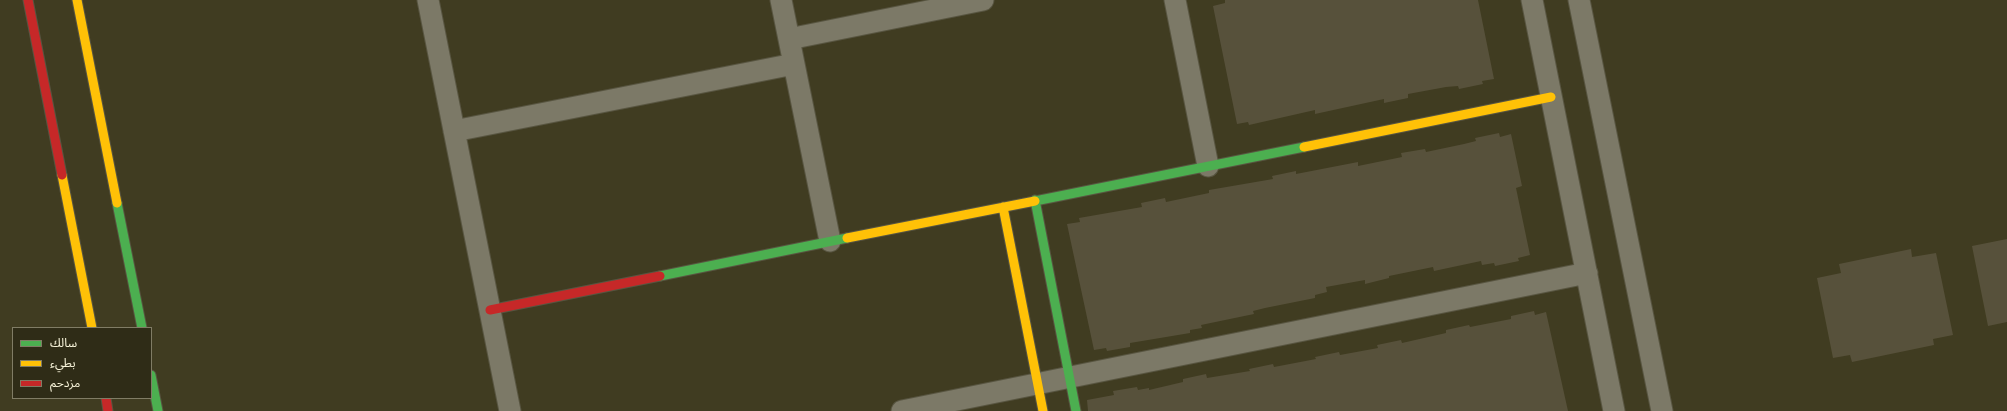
<!DOCTYPE html>
<html>
<head>
<meta charset="utf-8">
<style>
	body { margin:0 }
	#map { position:relative; width:2007px; height:411px; overflow:hidden; background:#403c21; font-family:"Roboto Condensed","Noto Sans Arabic",sans-serif }
	canvas { display:block }
	.legend { position:absolute; left:12px; top:327px; width:140px; height:72px; box-sizing:border-box; background:#2f2c17; border:1px solid #807c65; margin:0; padding:5px 7px; list-style:none; font-size:12px; color:#f9f5db }
	.legend li { display:flex; align-items:center; gap:8px; height:20px }
	.legend b { width:20px; border:1px solid #807c65 }
</style>
</head>
<body>
<div id="map">
<canvas width="2007" height="411"></canvas>
<ul class="legend">
<li><b style="height:5px;background:#4caf50"></b>سالك</li>
<li><b style="height:5px;background:#ffc107"></b>بطيء</li>
<li><b style="height:5px;background:#c62828"></b>مزدحم</li>
</ul>
</div>
<script>
const c = document.querySelector('canvas').getContext('2d');
c.lineJoin = 'round';
function paint(path, color) {
  c.fillStyle = color;
  c.fill(path, 'evenodd');
}
function trace(path, color, width, dash) {
  c.strokeStyle = color;
  c.lineWidth = width;
  c.lineCap = dash ? 'butt' : 'round';
  c.setLineDash(dash || []);
  c.stroke(path);
}
paint(new Path2D(`
	M1225 0H1478L1494 79 1482 81 1483 84 1459 89 1458 86 1446 87 1408 94V98L1384 103V99L1315 114V110L1249 125 1248 122 1237 124 1213 6 1225 3Z
	M1499 133 1500 137 1511 134 1522 186 1516 188 1530 255 1518 258 1519 261 1495 266 1494 263 1482 265 1481 261 1434 271 1433 267 1389 276V278L1365 284V280L1326 287 1327 292 1315 295V298L1265 308 1253 311 1254 314 1201 325 1202 328 1190 330V333L1130 343V347L1107 351 1106 348 1094 350 1067 224 1080 222 1079 218 1142 207 1141 203 1165 198 1166 202 1209 193V190L1273 179 1272 176 1296 171V174L1358 162V166L1402 157 1401 153 1425 149 1426 152 1464 144 1476 141 1475 138Z
	M2007 239V322L1988 326 1972 246Z
	M1911 249 1912 257 1936 253 1953 335 1933 339 1934 345 1852 362 1850 355 1833 358 1817 278 1841 273 1839 264Z
	M1534 311 1535 315 1546 312 1568 411H1088L1087 400 1114 395 1113 391 1137 387 1138 390 1149 388V390L1183 382V379L1206 374 1207 378 1250 371 1249 369 1273 364 1274 367 1316 359 1315 357 1339 352 1340 355 1378 348 1377 345 1401 340 1402 343 1446 333V330L1469 325 1470 327 1511 319V316Z`), '#57513b');
const street = new Path2D(`
	M428 0 510 411
	M781 0 830 241
	M1175 0 1208 166
	M1532 0 1614 411
	M1579 0 1662 411
	M789 39 983 0
	M454 131 794 64
	M902 411 1587 273`);
const fast = new Path2D(`
	M1035 200 1076 411
	M1035 201 1304 147
	M117 203 142 328
	M660 276 847 238
	M151 375 158 411`);
const slow = new Path2D(`
	M77 0 117 203
	M1304 147 1551 97
	M62 175 92 328
	M1003 207 1043 411
	M847 238 1035 201`);
const jam = new Path2D(`
	M28 0 62 175
	M490 310 660 276
	M106 398 108 411`);
trace(street, '#585541', 23);
trace(fast, '#585541', 11);
trace(slow, '#585541', 11);
trace(jam, '#585541', 11);
trace(street, '#7c7967', 21);
trace(fast, '#4caf50', 9);
trace(slow, '#ffc107', 9);
trace(jam, '#c62828', 9);
</script>
</body>
</html>
